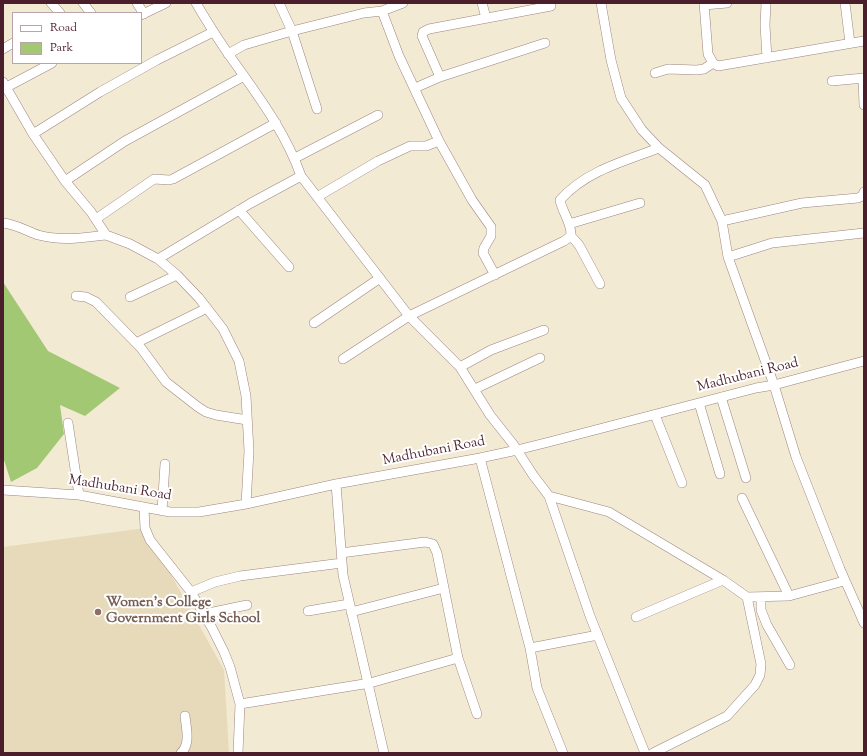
<!DOCTYPE html>
<html>
<head>
<meta charset="utf-8">
<style>
	body { margin:0 }
	#map { position:relative; width:867px; height:756px; overflow:hidden; background:#f3ead4; font-family:"Sorts Mill Goudy",serif }
	canvas { display:block }
	.frame { position:absolute; inset:0; border:4px solid #4a1f2b; pointer-events:none }
	.legend { position:absolute; left:12px; top:12px; width:130px; height:52px; box-sizing:border-box; background:#fff; border:1px solid #b7a5aa; margin:0; padding:5px 7px; list-style:none; font-size:12px; color:#4a1f2b }
	.legend li { display:flex; align-items:center; gap:8px; height:20px }
	.legend b { width:20px; border:1px solid #b7a5aa }
</style>
</head>
<body>
<div id="map">
<canvas width="867" height="756"></canvas>
<div class="frame"></div>
<ul class="legend">
<li><b style="height:5px;background:#fff"></b>Road</li>
<li><b style="height:11px;background:#a3c873"></b>Park</li>
</ul>
</div>
<script>
const c = document.querySelector('canvas').getContext('2d');
c.lineJoin = 'round';
function paint(path, color) {
  c.fillStyle = color;
  c.fill(path, 'evenodd');
}
function trace(path, color, width, dash) {
  c.strokeStyle = color;
  c.lineWidth = width;
  c.lineCap = dash ? 'butt' : 'round';
  c.setLineDash(dash || []);
  c.stroke(path);
}
function label(font, color, halo, rows, align = 'center') {
  c.font = font + ' "Sorts Mill Goudy",serif';
  c.lineWidth = 4;
  c.setLineDash([]);
  c.textBaseline = 'middle';
  c.strokeStyle = halo;
  c.fillStyle = color;
  for (const [text, x, y, turn = 0] of rows) {
    c.save();
    c.translate(x, y);
    c.rotate((+turn || 0) * Math.PI / 180);
    c.textAlign = isNaN(turn) ? turn : align;
    if (halo) c.strokeText(text, 0, 0);
    c.fillText(text, 0, 0);
    c.restore();
  }
}
paint(new Path2D(`
	M145 528 224 670 229 753H3V547Z`), '#e6daba');
paint(new Path2D(`
	M3 282 48 351 120 388 85 416 60 405 64 434 37 468 11 482 3 457Z`), '#a3c873');
const minor = new Path2D(`
	M51 3 60 13
	M83 3 91 13
	M137 3 144 14
	M196 3C206 20 216 36 227 52 255 92 285 130 301 176L409 316 460 367 490 415 513 444 533 475 549 496 590 616 645 753
	M279 3 292 31 317 109
	M482 3 486 18
	M601 3 611 60 621 98 642 130 659 148 705 185 722 221 728 257 774 385 796 457 840 569 864 623
	M704 3 708 54 713 63 718 66 864 41
	M766 3 765 25 767 58
	M845 3 850 43
	M704 5 727 3
	M382 11 399 56 439 141 472 200 491 227V236L484 248 483 253 495 275
	M141 15 166 3
	M3 49 13 43
	M228 54 244 45 292 31 364 13 382 11 403 3
	M655 73 668 69 697 70 704 69 713 63
	M440 77 422 36 423 32 429 29 551 6
	M863 78 864 105
	M832 81 864 78
	M3 82 33 134 65 181 91 212 106 235 130 244 158 259 177 275 199 298 223 329 239 361 246 396 249 451 246 504
	M415 88 440 77 545 43
	M3 89 52 63
	M33 134 100 92 157 60 213 32
	M295 158 378 115
	M65 181 125 141 244 76
	M317 197 378 161 410 146H426L439 141
	M239 210 289 267
	M96 219 154 179 169 180 173 179 276 123
	M722 221 802 203 858 198 862 196 864 192
	M3 223C15 224 27 231 38 235 61 241 83 238 106 235
	M569 224 640 203
	M571 236 579 245 600 284
	M728 257 772 243 864 233
	M158 259 251 203 301 176
	M76 296 86 297 96 302 141 348 166 382 198 407 206 412 216 415 247 420
	M130 297 177 275
	M314 323 380 278
	M136 343 207 308
	M343 359 409 316 564 241 571 236C572 223 562 212 560 200 586 171 624 161 659 148
	M460 367 491 350 544 330
	M475 389 540 358
	M721 397 746 478
	M699 403 720 474
	M655 415 682 483
	M68 423 79 495
	M480 458 530 648 537 688 563 753
	M336 484 343 575 384 753
	M3 490 79 495 170 512H199L246 504 336 484 480 458 517 450 549 442 756 388 774 385 864 361
	M549 496 609 512 723 580 747 597 789 596 844 581
	M742 498 789 596
	M144 508 145 528 150 540 191 592 212 628 224 652 230 667 240 704 238 753
	M162 511 165 464
	M341 553 425 542 433 544 437 553 458 658 477 714
	M191 592 215 582 240 576 342 563
	M761 598V610L767 625 790 665
	M308 611 349 604
	M351 612 444 588
	M204 614 247 605
	M636 617 723 580
	M530 648 598 635
	M240 704 370 683 458 658
	M181 753C191 744 186 727 185 716
	M653 753 727 716 755 685 760 675 761 664 747 597`);
trace(minor, '#9e8480', 10);
trace(minor, '#fff', 9);
for (const [x, y, r, color] of [
	[98,612,4,"#8d6e63"]
]) {
  const dot = new Path2D();
  dot.arc(x, y, r, 0, 2 * Math.PI);
  c.fillStyle = color;
  c.fill(dot);
  trace(dot, '#fff', 1.5);
}
label('14px', '#4a1f2b', '#fff', [
	["Madhubani Road",748,376,-14],
	["Madhubani Road",434,452,-11],
	["Madhubani Road",120,489,9]
]);
label('bold 14px', '#785e54', '#fff', [
	["Women's College",106,604],
	["Government Girls School",106,620]
], 'left');
</script>
</body>
</html>
